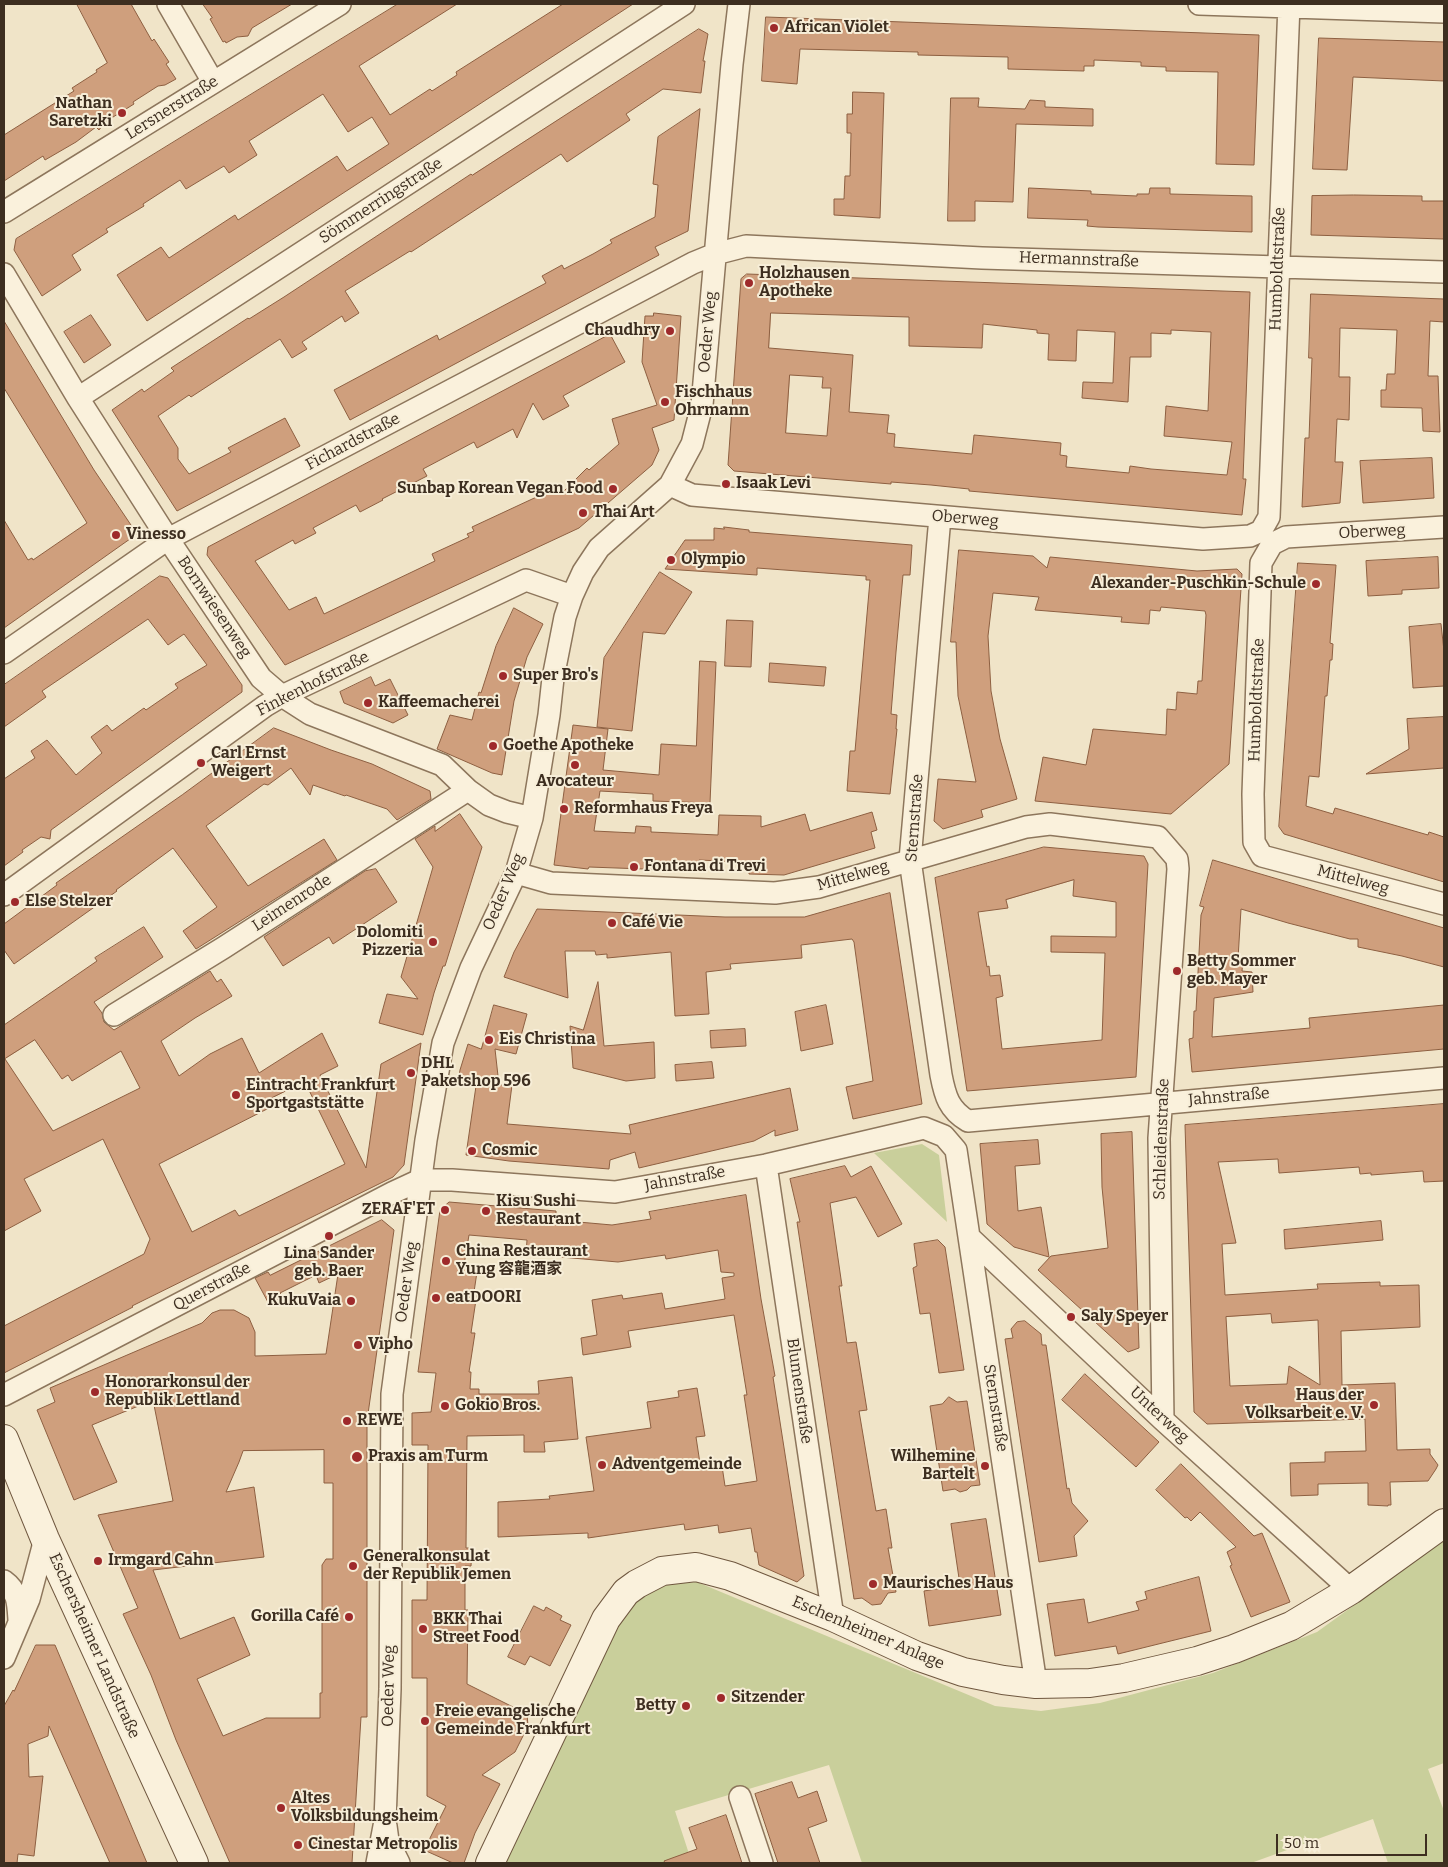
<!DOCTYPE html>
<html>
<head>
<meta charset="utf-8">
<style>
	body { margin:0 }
	#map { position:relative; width:1448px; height:1867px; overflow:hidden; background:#f0e4c8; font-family:Bitter,serif }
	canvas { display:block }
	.frame { position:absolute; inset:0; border:5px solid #3d2e20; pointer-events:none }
	.scale { position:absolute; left:1276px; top:1834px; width:151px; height:22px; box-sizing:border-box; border:2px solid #3d2e20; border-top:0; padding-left:6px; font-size:15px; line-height:18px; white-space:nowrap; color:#3d2e20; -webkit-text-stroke:4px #f7eed8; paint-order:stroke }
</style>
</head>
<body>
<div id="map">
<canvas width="1448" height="1867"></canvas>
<div class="frame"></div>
<div class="scale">50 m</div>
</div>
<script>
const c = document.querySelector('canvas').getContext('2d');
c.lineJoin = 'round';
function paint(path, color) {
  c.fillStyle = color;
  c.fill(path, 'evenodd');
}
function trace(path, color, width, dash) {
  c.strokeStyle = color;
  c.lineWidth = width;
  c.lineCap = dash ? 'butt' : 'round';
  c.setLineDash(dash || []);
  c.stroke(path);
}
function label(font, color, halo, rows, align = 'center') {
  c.font = font + ' Bitter,"Noto Sans SC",serif';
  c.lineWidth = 4;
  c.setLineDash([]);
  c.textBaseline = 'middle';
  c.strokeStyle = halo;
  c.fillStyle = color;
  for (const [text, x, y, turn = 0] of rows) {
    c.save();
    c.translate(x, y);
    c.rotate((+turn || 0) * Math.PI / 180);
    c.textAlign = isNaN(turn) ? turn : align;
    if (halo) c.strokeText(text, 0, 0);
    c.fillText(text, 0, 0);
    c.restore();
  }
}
paint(new Path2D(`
	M922 1144 939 1155 947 1222 874 1153Z
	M1444 1540V1763L1428 1769 1444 1811V1863H1388L1373 1819 1251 1863H862L829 1765 675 1811 692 1863H493L630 1603 658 1584 697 1582 995 1706 1041 1711 1100 1703 1213 1673 1317 1632Z`), '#c9cf9b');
const building = new Path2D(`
	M77 4H131L152 41 154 39 169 62 166 64 176 79 165 85 158 86 133 102 134 104 105 122 99 130 96 127 76 142 45 160 43 156 4 181V135L74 91 72 88 97 72 96 70 107 63Z
	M203 4H292L252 28 248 36 237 37 226 43 225 41 223 42 210 19 212 18Z
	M398 4H457L359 66 390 115 430 89 432 91 457 75 456 72 563 4H633L147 321 117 275 161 247 169 258 235 215 238 220 337 156 347 171 389 144 372 117 348 132 323 94 249 141 257 155 229 173 224 166 186 189 180 180 143 204 144 206 106 229 108 232 72 255 81 270 42 296 14 250 16 239Z
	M766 17 1259 35 1254 165 1216 164 1218 72 1166 71V67L1141 66V62L1094 60V66H1084V71L1008 69V57L918 55V52L800 49 797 84 762 81Z
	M699 29 708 34 703 61H705L701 93 663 89 626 114 630 120 567 162 561 154 411 252 410 251 345 291 359 313 345 322 342 316 302 342 307 349 292 358 280 339 191 397 189 395 158 416 178 448V459L189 474 231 452 228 448 285 418 300 446 177 511 112 410 142 389 144 392 174 371 171 368 248 318 249 319 284 297 471 174 472 175Z
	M1319 38 1444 42V81L1353 77 1347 170 1313 169Z
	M853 92 884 93 880 218 834 215V199H844L845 176H850L851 133H847V114H852Z
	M951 98H979L978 107 1025 109 1030 100 1045 101V107L1093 109V126L1016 124 1013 202 975 201V221H948Z
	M700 109 688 231 655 247 659 255 350 420 334 390 437 335 439 340 546 283 542 276 562 265 564 269 593 254 612 243 610 240 655 217 658 185 653 184 658 137Z
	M1029 188 1091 191V194L1137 196V194H1149L1150 188H1170V194L1252 196V232L1098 227 1087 226 1088 220 1028 218Z
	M1354 195 1422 196V201H1444V239L1311 235 1312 196Z
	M747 274 1250 292 1243 479H1246L1242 515 969 491V489L931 485 891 482V484L734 471 728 465 741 279ZM771 313 909 317V346L982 348 983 324 1037 330V333L1049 334 1048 360 1076 361 1077 330 1115 332 1113 383 1083 382 1082 398 1128 402 1130 357H1151V333L1171 334V330L1211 332 1208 411 1166 406 1164 436 1232 442 1227 475 1151 469 1130 466 1129 473 1066 467 1067 456 1060 455 1061 443 974 435 972 454 894 447 895 434 887 433 889 415 849 412 853 355 769 348ZM790 375 823 377 822 388H831L827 436 786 433Z
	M1311 294 1444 299V322L1430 321 1428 376H1438L1440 432 1423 431 1422 408 1381 407V390H1386L1387 374H1395L1397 330 1340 328 1339 377H1350L1349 420 1337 419 1335 462H1343L1340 503 1302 507 1305 438H1309L1312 358H1309Z
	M654 313 681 316 674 420 652 428 659 450 652 465 579 528 285 665 207 555 208 547 610 334 625 362 563 396 569 406 543 420 533 403 517 438 513 429 477 448 474 442 423 469 427 476 382 499 383 500 360 512 356 505 313 528 316 533 295 544 293 540 255 561 289 610 316 597 324 614 435 561 432 554 469 537 467 534 474 531 472 527 558 487 561 494 587 468 589 470 619 444 612 419 657 405 642 362 645 316H653Z
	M91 315 111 345 84 363 64 332Z
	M4 321 94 470 137 534 4 628V520L28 560 32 558 33 560 87 523 4 388Z
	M1432 458 1434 498 1363 503 1360 461Z
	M724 527 749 530V532L912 545 910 575H903L896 652 891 714 897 715 896 729H897L890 794 847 791 850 751H855L870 580H866V576L757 568V575L665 569 685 540H714V528L724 529Z
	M959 550 1033 556 1047 568 1050 557 1197 571 1237 569 1242 574 1229 764 1171 814 1035 801 1043 757 1086 765 1093 729 1166 735 1167 709 1176 710 1177 692 1197 694 1198 681H1202L1206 615 1205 611 1161 607 1160 611 1150 610 1149 624 1121 622 1122 617 1035 610 1039 597 993 593 988 636 991 691 1000 739 1017 799 981 810 983 817 943 829 934 821 938 779 976 782 958 696 956 642H951Z
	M1438 557 1439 588 1402 590V594L1368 596 1366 561Z
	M1298 563 1336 565 1330 643 1333 644 1332 660H1330L1327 696H1325L1319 777 1309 776 1306 806 1333 814 1335 808 1428 835 1429 832 1444 837V882L1284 834 1279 827Z
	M660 572 692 592 665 634 643 632 632 731 597 727 604 658Z
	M160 576 168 578 242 685V692L51 830 50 839 41 837 22 850 23 852 4 866V779L35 758 31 751 47 740 76 775 102 753 91 737 107 725 112 731 144 708 146 710 178 688 175 684 207 665 184 634 168 645 148 619 42 691 46 697 4 727V685Z
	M514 608 543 624 527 657 514 701 502 775 492 773 437 749 450 715 472 720 479 692 481 693 496 646Z
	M727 620 753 621 751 667 725 666Z
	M1441 624 1444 651V686L1413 688 1409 627Z
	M700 661 716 662 710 803 653 801V794L600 791 594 831 635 833 636 826 651 827V832L718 835 719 815 761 816V827L805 814 810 831 872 812 877 830 871 832 875 848 784 875 749 874V865H741L742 862 699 860V871L589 867 588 869 554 865 573 725 608 729 603 770 659 775 661 744 696 746Z
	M770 663 826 667 824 686 769 682Z
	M371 677 375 686 390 679 408 715 393 723 344 703 340 692Z
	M1444 717V768L1366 774 1409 749 1407 719Z
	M274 728 331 750 372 764 430 791 431 799 397 820 387 809 346 795 345 796 313 785 310 795 291 768 268 785 264 784 206 826 248 886 324 839 337 860 196 949 183 931 217 907 173 848 116 890 117 891 14 964 4 950V924L57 885 56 883 182 795Z
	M460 814 482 847 445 966H443L434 993 423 1035 379 1023 387 994 418 999 401 977 433 867 415 839 435 826V831Z
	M1044 847 1144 856 1148 864 1136 1077 967 1091 935 878ZM1074 880 1073 896 1116 902V937L1051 936V952L1105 953 1102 1040 1002 1049 996 998 1003 996 1000 975 990 976 989 966 987 967 978 912 1008 908 1006 900Z
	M1213 860 1444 928V967L1402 956 1358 947V939H1350L1288 923 1241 909 1238 959H1243L1242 971 1252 972 1253 992 1214 998 1212 1037 1310 1028 1309 1018 1444 1005V1049L1192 1072 1189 1039 1193 1038 1194 1011H1196L1201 915 1204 907 1200 906Z
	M376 869 397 902 333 944 329 937 283 966 264 937 365 871Z
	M890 893 922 1104 853 1119 846 1087 873 1081 854 942 852 939 801 945 802 958 730 964 731 969 706 972 709 1014 675 1016 671 952 607 958V954L596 955 595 951H565L568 998 504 977 514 952 537 909 725 917H804Z
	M144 927 163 957 94 1002 102 1013 104 1022 114 1030 210 971 217 982 221 979 232 996 195 1018 161 1041 179 1076 210 1054 242 1038 259 1073 322 1033 338 1066 320 1075 366 1168 381 1064 421 1043 404 1165 393 1177 132 1306 133 1307 4 1373V1326L144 1254 150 1239 103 1139 24 1179 41 1211 4 1231V1025L97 961 95 958ZM35 1040 62 1079 68 1075 72 1081 121 1051 140 1088 53 1131 5 1059ZM305 1082 345 1164 239 1216 235 1210 192 1232 159 1164 269 1108 266 1101Z
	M598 982 604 1046 654 1042 655 1078 626 1081 573 1068 570 1026 583 1030Z
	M494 1005 527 1014 516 1054 495 1049 499 1085H512L507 1124 631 1134 629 1125 790 1088 798 1130 775 1136V1130L754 1141 639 1168 635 1152 610 1160 609 1169 509 1161 466 1155 476 1086 458 1082 460 1070 468 1044 481 1049Z
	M826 1005 833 1044 801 1051 795 1012Z
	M745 1029 746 1046 711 1048 710 1031Z
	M712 1062 714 1078 676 1081 675 1065Z
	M1444 1104V1181L1424 1182 1423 1171 1371 1175V1173L1360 1174 1359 1167 1279 1173 1278 1159 1218 1162 1236 1243 1222 1244 1225 1295 1318 1289 1317 1284 1380 1282V1286L1419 1285 1420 1327 1341 1331 1342 1385 1395 1383 1397 1450 1430 1449V1454L1438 1465 1436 1469 1428 1481 1390 1482 1391 1505H1388V1506L1368 1505V1483L1318 1484V1495L1291 1496 1290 1463 1325 1462V1452L1366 1451 1365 1419 1207 1424 1194 1412 1185 1125ZM1271 1314 1272 1323 1318 1320 1320 1385 1289 1366 1287 1384 1230 1386 1226 1317Z
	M1132 1132 1139 1348 1128 1352 1038 1270 1051 1256 1108 1248 1102 1187 1101 1134Z
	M1038 1140 1040 1164 1015 1166 1018 1211 1041 1207 1049 1257 1014 1247 987 1224 980 1144Z
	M845 1166 851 1177 871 1166 902 1224 878 1237 856 1197 830 1203 842 1286H839L847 1343 856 1342 867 1410 859 1411 872 1488 876 1511 886 1509 892 1548H888L896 1592 888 1593 881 1604 872 1605 862 1598 854 1599 797 1222H800L790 1179Z
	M746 1195 761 1299 775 1376 773 1377 804 1576 797 1582 759 1565 757 1552H755L751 1528 719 1533 718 1525 685 1530 684 1524 588 1538V1533L498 1537V1502L550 1499 549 1496 594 1491 586 1437 651 1428 647 1402 679 1397 678 1391 697 1388 705 1436 696 1437 701 1470 722 1466 725 1486 757 1481 744 1395H747L734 1315 628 1331 631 1347 583 1355 581 1338 597 1335 592 1300 622 1295 623 1299 662 1293 665 1309 725 1299 722 1278 734 1276V1273L721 1272 718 1250 666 1259 665 1255 618 1262 526 1254 527 1240 469 1235 464 1265 477 1272 474 1292 477 1293 471 1333H475L469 1372H471L470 1389H479V1394H539L538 1381 572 1377 578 1439 544 1442 545 1452H524V1435L467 1436 466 1548H472L471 1566H465V1610H468L467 1684 527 1714 528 1726 515 1752 482 1775 500 1784 475 1833 464 1863H453L424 1850 446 1806 427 1796V1678H412V1600H427L428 1445H412V1413L431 1412 436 1373 418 1372 440 1210 449 1202 556 1211V1220L612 1225 651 1219 649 1212Z
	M382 1220 394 1230 367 1421V1717H361L352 1863H230L176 1740 151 1675 123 1614 138 1608 98 1515 173 1501 153 1400 92 1425 117 1482 74 1500 37 1410 55 1402 50 1388 202 1323 212 1313 220 1310H234L249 1318 255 1332V1356L326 1354 338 1274 319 1283 316 1275 280 1293 283 1297 269 1304 255 1278 268 1272 270 1275ZM324 1450V1483H333V1559H326L322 1565V1693H320V1718H266L223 1736 197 1679 250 1655 234 1617 180 1639 153 1570 264 1557 254 1487 226 1492 239 1462 243 1451Z
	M1381 1221 1383 1240 1285 1249 1284 1230Z
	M938 1240 945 1247 964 1370 939 1373 930 1313 920 1314 913 1268 917 1266 914 1244Z
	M1025 1321 1041 1334 1042 1345H1046L1067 1489 1069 1488 1072 1503 1088 1521 1074 1536 1077 1556 1039 1562 1005 1339 1013 1338 1011 1329 1017 1322Z
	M1085 1374 1159 1442 1136 1467 1062 1400Z
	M949 1397 957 1402 967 1401 980 1485 971 1486 967 1490 960 1492 955 1489 943 1491 930 1406 942 1404Z
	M1181 1464 1254 1536 1262 1533 1290 1602 1251 1617 1230 1566 1232 1565 1227 1552 1236 1547 1200 1512 1191 1521 1187 1517 1185 1518 1156 1490Z
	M986 1519 1001 1615 929 1626 924 1591 960 1585 951 1524Z
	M1199 1577 1211 1631 1118 1654 1116 1646 1055 1656 1047 1604 1084 1599 1088 1623 1139 1610 1136 1602 1147 1599 1145 1592Z
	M534 1606 544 1611 546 1607 562 1616 560 1620 571 1625 550 1666 530 1656 525 1665 508 1657Z
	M36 1645H55L147 1863H110L49 1726 48 1736 28 1744 29 1777 43 1776 34 1856 18 1854 17 1863H4V1706L13 1690 14 1691Z
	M792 1782 798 1798 817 1791 827 1821 808 1828 820 1863H778L755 1794Z
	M726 1815 742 1863H665L664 1861 697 1849 689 1828Z`);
paint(building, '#cf9f7d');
trace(building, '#8d5f41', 1);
const minor = new Path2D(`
	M168 4 213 82
	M1199 4 1444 12
	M4 212 340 4
	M4 274 78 398 168 539 261 678 282 696 310 714 442 765 468 790 489 805 507 812 532 818
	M78 398 684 4
	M670 485 692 495 1203 539 1250 536 1261 531 1269 517 1289 4
	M940 517 910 860 941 1075C945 1096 949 1110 968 1121L1444 1078
	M1444 527 1286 537 1272 544 1261 563 1253 794 1254 842 1262 856 1444 904
	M4 653 168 539 693 263 715 254 746 246 982 258 1444 272
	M516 873 551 883 775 893 819 887 1026 827 1050 824 1158 837 1177 859 1178 869 1159 1138 1163 1420
	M4 895 265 706 282 696 526 580 572 596
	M114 1015 223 948 468 790
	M766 1165 833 1617
	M969 1237 1163 1420 1351 1590
	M4 1395 392 1193 420 1180H452L615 1192 766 1165 924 1128 944 1136 956 1150 1036 1684
	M4 1581C18 1591 18 1604 19 1620
	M4 1658 29 1599 45 1539
	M740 1797 762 1863
	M386 1826 388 1841 399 1863
	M377 1863 385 1821 390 1689 392 1394 426 1140 443 1043 471 968 516 873 532 818 549 715 553 678 565 617 572 596 583 572 599 548 670 485 692 444 702 405 732 64 739 4`);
const secondary = new Path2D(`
	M4 1439 45 1539 194 1863
	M490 1863 606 1619 626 1592 637 1584 662 1571 696 1567 730 1576 833 1617 917 1656 963 1672 1003 1680 1036 1684 1090 1683 1124 1678 1197 1661 1234 1649 1291 1626 1351 1590 1444 1523`);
trace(minor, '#8d765c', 24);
trace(secondary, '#6f573f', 30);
trace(minor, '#faf1dc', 21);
trace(secondary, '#faf1dc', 28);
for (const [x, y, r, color] of [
	[774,28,5,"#9e2a2b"],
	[122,113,5,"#9e2a2b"],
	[749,283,5,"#9e2a2b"],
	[670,331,5,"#9e2a2b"],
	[665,402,5,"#9e2a2b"],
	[726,484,5,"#9e2a2b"],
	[613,489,5,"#9e2a2b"],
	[583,513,5,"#9e2a2b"],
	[116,535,5,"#9e2a2b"],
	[671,560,5,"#9e2a2b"],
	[1316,584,5,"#9e2a2b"],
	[503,676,5,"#9e2a2b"],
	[368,703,5,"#9e2a2b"],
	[493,746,5,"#9e2a2b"],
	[201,763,5,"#9e2a2b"],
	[575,765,5,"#9e2a2b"],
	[564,809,5,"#9e2a2b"],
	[634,867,5,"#9e2a2b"],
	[15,902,5,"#9e2a2b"],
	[612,923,5,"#9e2a2b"],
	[433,942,5,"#9e2a2b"],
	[1177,971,5,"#9e2a2b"],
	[489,1040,5,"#9e2a2b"],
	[411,1073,5,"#9e2a2b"],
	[236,1095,5,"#9e2a2b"],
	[472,1151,5,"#9e2a2b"],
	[445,1210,5,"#9e2a2b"],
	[486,1211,5,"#9e2a2b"],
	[329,1236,5,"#9e2a2b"],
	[446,1261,5,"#9e2a2b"],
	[436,1298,5,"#9e2a2b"],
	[351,1301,5,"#9e2a2b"],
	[1071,1317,5,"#9e2a2b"],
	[358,1345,5,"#9e2a2b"],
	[95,1392,5,"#9e2a2b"],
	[1374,1405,5,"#9e2a2b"],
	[445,1406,5,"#9e2a2b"],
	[347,1421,5,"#9e2a2b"],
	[357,1457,6,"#9e2a2b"],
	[602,1465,5,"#9e2a2b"],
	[985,1466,5,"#9e2a2b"],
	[98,1561,5,"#9e2a2b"],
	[353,1566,5,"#9e2a2b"],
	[873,1584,5,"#9e2a2b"],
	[349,1617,5,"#9e2a2b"],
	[423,1629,5,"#9e2a2b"],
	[721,1698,5,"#9e2a2b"],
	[686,1706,5,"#9e2a2b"],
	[425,1721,5,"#9e2a2b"],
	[281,1808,5,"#9e2a2b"],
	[298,1845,5,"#9e2a2b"]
]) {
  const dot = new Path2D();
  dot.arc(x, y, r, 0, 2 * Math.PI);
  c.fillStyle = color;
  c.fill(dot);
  trace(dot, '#f7eed8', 2);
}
label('bold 16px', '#3d2e20', '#f7eed8', [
	["African Violet",784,28],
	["Nathan",112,104,"right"],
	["Saretzki",112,122,"right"],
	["Holzhausen",759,274],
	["Apotheke",759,292],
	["Chaudhry",660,331,"right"],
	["Fischhaus",675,393],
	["Ohrmann",675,411],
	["Isaak Levi",736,484],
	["Sunbap Korean Vegan Food",603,489,"right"],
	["Thai Art",593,513],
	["Vinesso",126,535],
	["Olympio",681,560],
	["Alexander-Puschkin-Schule",1306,584,"right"],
	["Super Bro's",513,676],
	["Kaffeemacherei",378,703],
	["Goethe Apotheke",503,746],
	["Carl Ernst",211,754],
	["Weigert",211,772],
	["Avocateur",575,782,"center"],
	["Reformhaus Freya",574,809],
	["Fontana di Trevi",644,867],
	["Else Stelzer",25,902],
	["Café Vie",622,923],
	["Dolomiti",423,933,"right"],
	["Pizzeria",423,951,"right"],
	["Betty Sommer",1187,962],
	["geb. Mayer",1187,980],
	["Eis Christina",499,1040],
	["DHL",421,1064],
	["Paketshop 596",421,1082],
	["Eintracht Frankfurt",246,1086],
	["Sportgaststätte",246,1104],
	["Cosmic",482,1151],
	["Kisu Sushi",496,1202],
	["Restaurant",496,1220],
	["ZERAF'ET",435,1210,"right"],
	["China Restaurant",456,1252],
	["Yung 容龍酒家",456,1270],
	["Lina Sander",329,1254,"center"],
	["geb. Baer",329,1272,"center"],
	["eatDOORI",446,1298],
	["KukuVaia",341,1301,"right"],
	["Saly Speyer",1081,1317],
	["Vipho",368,1345],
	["Honorarkonsul der",105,1383],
	["Republik Lettland",105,1401],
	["Haus der",1364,1396,"right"],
	["Volksarbeit e. V.",1364,1414,"right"],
	["Gokio Bros.",455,1406],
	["REWE",357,1421],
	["Praxis am Turm",368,1457],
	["Wilhemine",975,1457,"right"],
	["Bartelt",975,1475,"right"],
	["Adventgemeinde",612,1465],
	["Generalkonsulat",363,1557],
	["der Republik Jemen",363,1575],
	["Irmgard Cahn",108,1561],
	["Maurisches Haus",883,1584],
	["Gorilla Café",339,1617,"right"],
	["BKK Thai",433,1620],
	["Street Food",433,1638],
	["Sitzender",731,1698],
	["Betty",676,1706,"right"],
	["Freie evangelische",435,1712],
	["Gemeinde Frankfurt",435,1730],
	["Altes",291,1799],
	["Volksbildungsheim",291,1817],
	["Cinestar Metropolis",308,1845]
], 'left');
label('16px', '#3d2e20', '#f7eed8', [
	["Lersnerstraße",172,108,-32],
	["Sömmerringstraße",381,201,-33],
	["Hermannstraße",1079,260,2],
	["Humboldtstraße",1278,269,-88],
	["Oeder Weg",708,332,-85],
	["Fichardstraße",353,442,-28],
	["Oberweg",965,519,5],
	["Oberweg",1372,532,-3],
	["Bornwiesenweg",214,607,56],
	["Finkenhofstraße",313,684,-27],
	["Humboldtstraße",1257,700,-88],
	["Sternstraße",915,818,-86],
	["Mittelweg",853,876,-16],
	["Mittelweg",1353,880,15],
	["Oeder Weg",504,892,-67],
	["Leimenrode",292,903,-33],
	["Jahnstraße",1229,1097,-5],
	["Schleidenstraße",1162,1139,-88],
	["Jahnstraße",685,1179,-10],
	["Oeder Weg",407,1282,-82],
	["Querstraße",212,1287,-28],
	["Blumenstraße",799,1391,82],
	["Sternstraße",995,1408,81],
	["Unterweg",1159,1415,43],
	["Eschenheimer Anlage",868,1633,23],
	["Eschersheimer Landstraße",94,1646,66],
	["Oeder Weg",389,1686,-89]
]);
</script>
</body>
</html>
